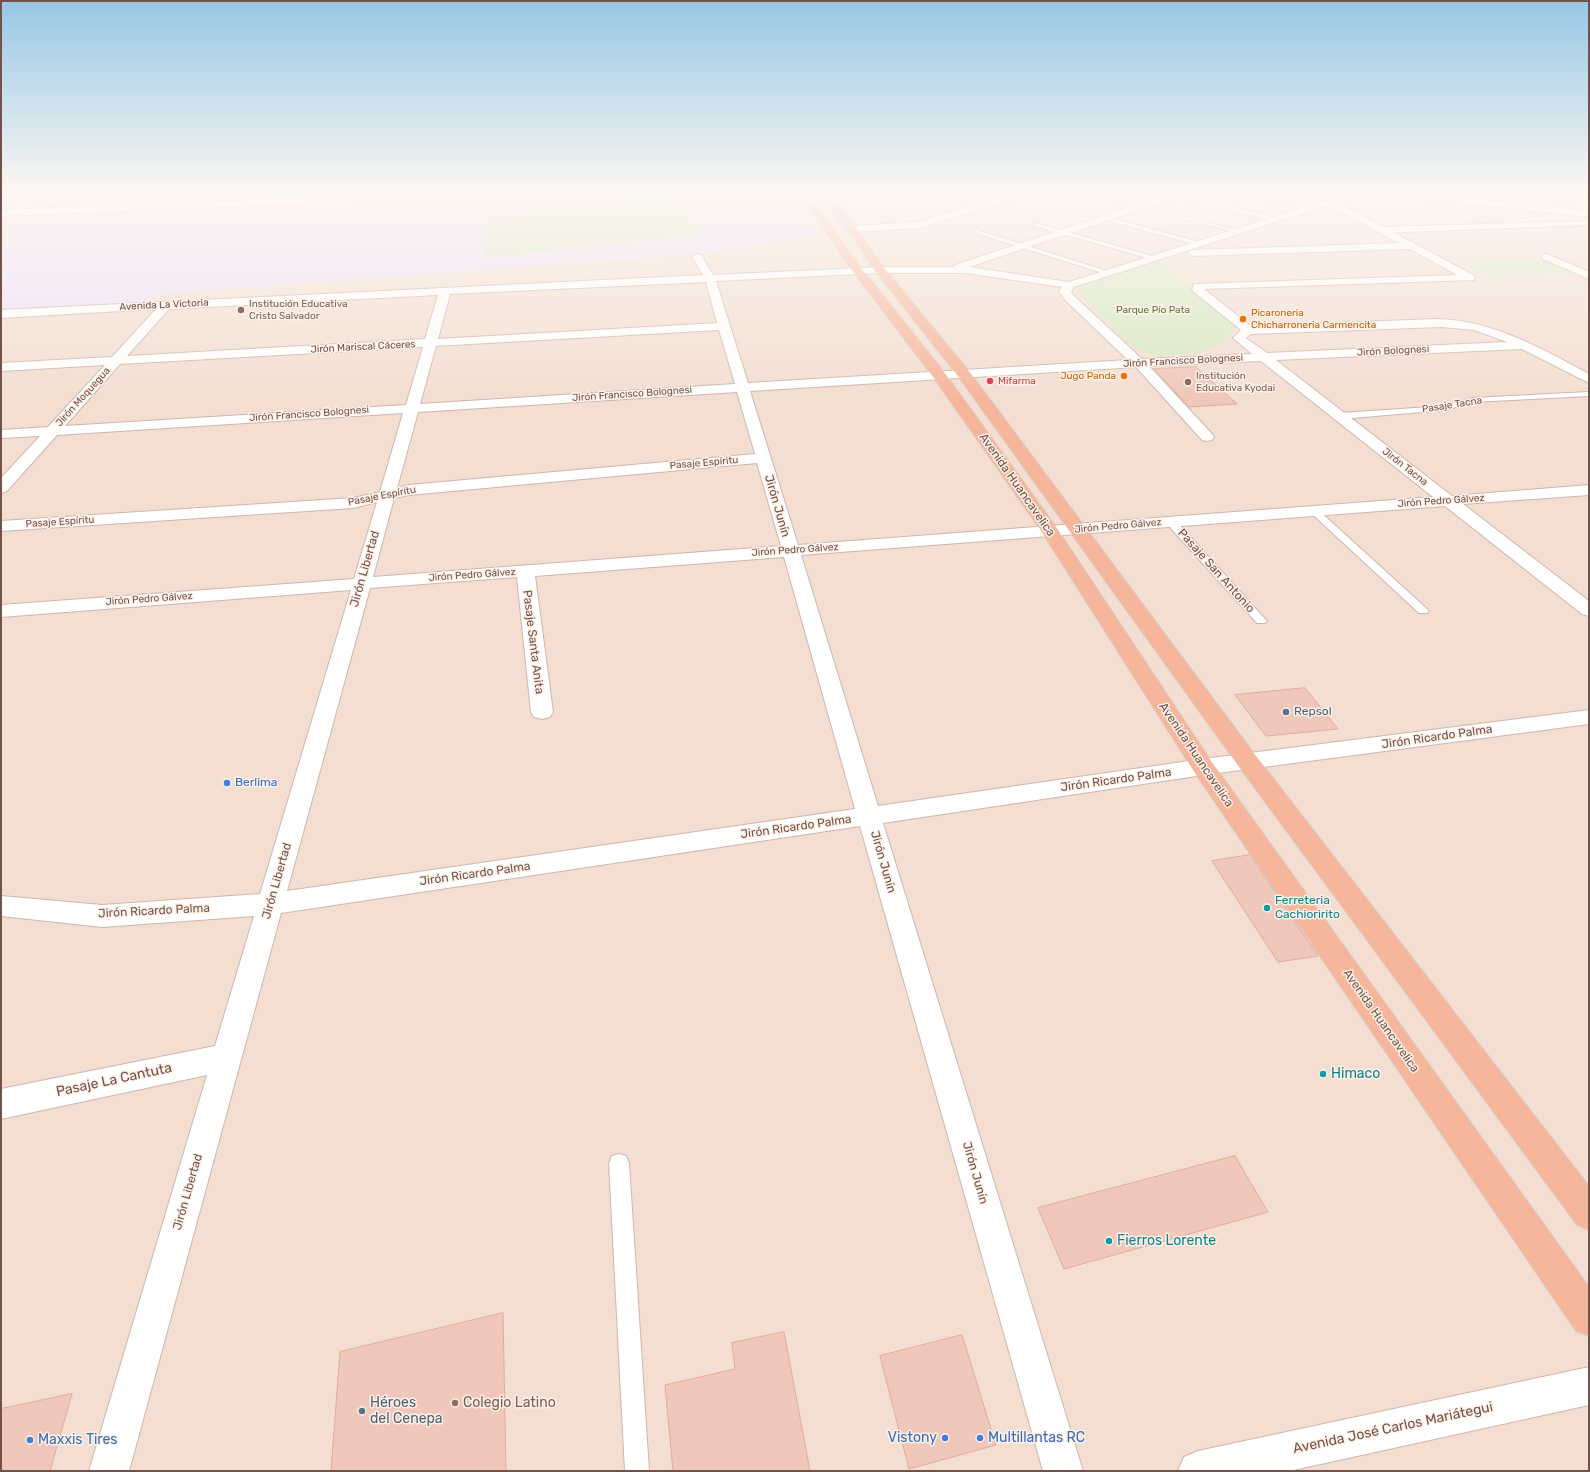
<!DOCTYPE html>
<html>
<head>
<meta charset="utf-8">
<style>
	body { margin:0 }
	#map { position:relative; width:1590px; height:1472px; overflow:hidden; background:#fbeee2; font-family:Rubik,sans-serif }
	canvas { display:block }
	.frame { position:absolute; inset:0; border:2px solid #72524a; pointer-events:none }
</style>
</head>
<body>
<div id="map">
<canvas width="1590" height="1472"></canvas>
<div class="frame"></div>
</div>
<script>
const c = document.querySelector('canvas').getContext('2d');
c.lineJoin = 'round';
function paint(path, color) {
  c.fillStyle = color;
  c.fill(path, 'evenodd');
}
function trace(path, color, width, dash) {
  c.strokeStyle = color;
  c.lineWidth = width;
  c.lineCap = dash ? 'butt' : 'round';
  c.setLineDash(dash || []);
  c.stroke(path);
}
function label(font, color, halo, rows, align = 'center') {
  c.font = font + ' Rubik,sans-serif';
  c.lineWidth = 3;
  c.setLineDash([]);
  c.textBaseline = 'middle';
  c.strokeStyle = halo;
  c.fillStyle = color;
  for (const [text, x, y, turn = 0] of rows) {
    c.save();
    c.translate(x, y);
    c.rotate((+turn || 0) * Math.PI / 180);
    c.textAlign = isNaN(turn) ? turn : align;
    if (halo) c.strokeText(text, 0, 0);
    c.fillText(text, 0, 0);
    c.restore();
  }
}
paint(new Path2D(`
	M1 193H1589V1471H1Z`), '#f3ded1');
paint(new Path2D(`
	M561 193H790L818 236 703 254 180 292 154 296 149 301 141 304 1 310V233L25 216Z`), '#ebdff8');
paint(new Path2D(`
	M678 200 701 235 486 258 482 218Z
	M1544 261 1572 274 1489 277 1464 263Z
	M1158 263 1163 265 1238 324C1235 329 1223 343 1219 345 1206 353 1167 357 1152 354 1143 353 1136 349 1129 344L1077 293 1079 289C1100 277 1134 267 1158 263Z`), '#d7e8c2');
const building = new Path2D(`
	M1196 367 1237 404 1189 407 1154 369Z
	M1305 688 1338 729 1266 736 1235 695Z
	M1250 855 1318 956 1278 962 1212 861Z
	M1235 1156 1268 1212 1064 1269 1038 1208Z
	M503 1313 506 1471H331L340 1352Z
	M784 1332 810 1471H673L665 1385 735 1369 732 1343Z
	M962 1335 996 1445 909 1469 880 1356Z
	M72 1394 50 1471H1V1409Z`);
paint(building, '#f0c7bb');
trace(building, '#e2ab9c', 1);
const service = new Path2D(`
	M1090 193H1098L1239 231 1234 232Z
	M1174 193 1276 218 1277 219 1274 221 1172 196 1171 195Z
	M1240 193H1249L1313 208 1310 210Z
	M1104 216 1199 242 1200 243 1197 245 1102 219V217Z
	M1036 223 1155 257 1156 258 1151 259 1034 226V224Z
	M977 230 1110 272 1111 273 1106 274 975 233 974 232Z
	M1589 392V396L1473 402 1446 410 1340 419 1336 416 1340 413 1445 406 1472 398Z
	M1313 507 1316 508 1427 609 1429 611 1427 613H1419L1310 512 1308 510 1310 508Z
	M1171 519 1175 520 1265 619 1267 621 1265 623H1257L1167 524 1166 522Z
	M619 1154 626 1156 629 1163 649 1471H625L609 1163 612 1156Z`);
const pedestrian = new Path2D(`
	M1589 221V225L1381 233 1377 230 1381 227Z`);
const minor = new Path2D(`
	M38 193H48L25 209 432 193H497L493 196 1 216V210H12Z
	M1014 193H1027L1026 195 919 228 852 232 847 229 852 226 918 222Z
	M1173 193H1185L1184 195 969 267 1069 282 1349 193H1362L1361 195 1337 202 1473 275 1475 278 1474 280 1204 289 1251 326 1436 319C1493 320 1540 348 1589 374V383L1522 349 1276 360 1452 496 1589 485V495L1463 504 1589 601V616L1582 614 1445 506 801 555 878 806 1203 759 1589 710V724L1203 775 883 823 1083 1471H1043L860 826 281 913 129 1471H89L207 1075 1 1119V1089L215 1046 254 916 102 927 1 916V896L102 905 260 894 351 590 1 617V605L354 579 377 502 353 508 1 531V521L353 498 380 492 403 413 57 435 7 491 1 493V478L40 436 1 438V430L48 427 105 365 1 371V363L112 357 156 309 1 318V310L703 275 692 257 697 254 701 255 713 275 880 267H954L955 265ZM1329 205 1399 243 1192 250 1187 253 1192 256 1410 249 1457 275 1194 284 1192 290 1194 292 1241 330 1233 338 1252 354 1142 359 1073 295 1071 291 1074 287ZM880 273H965L1062 287 1059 291 1064 299 1128 360 748 383 716 281ZM706 282 717 323 438 339 450 294ZM438 295 425 339 127 356 169 309ZM1441 327 1474 330 1507 342 1267 353 1246 338 1251 334ZM719 330 735 384 420 404 436 346ZM423 347 406 405 65 426 120 364ZM1261 361 1433 497 798 545 750 391 1136 367 1202 440 1207 441 1212 440 1214 437 1212 434 1149 366ZM737 392 755 454 409 485 397 488 418 412ZM757 463 781 546 373 577 394 498 409 495ZM784 557 855 809 287 891 370 588 517 577 531 712 534 717 542 719 550 717 553 712 535 576Z
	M1394 193H1421L1589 211V217L1398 196Z
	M1547 254 1589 272V279L1543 259 1542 257 1543 255Z`);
const secondary = new Path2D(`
	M1589 1367V1405L1289 1471H1178L1184 1457 1198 1451Z`);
const trunk = new Path2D(`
	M799 193H807L862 269 944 372 1056 527 1211 761 1589 1287V1336L1576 1331 1195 773 1042 532 934 378 854 273Z
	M819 193H827L855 227 884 268 968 370 1256 756 1589 1186V1230L1577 1225 1240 768 958 376 876 272 848 231Z`);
trace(service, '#ceb6ac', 2);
trace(pedestrian, '#ceb6ac', 2);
trace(minor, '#ceb6ac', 2);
trace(secondary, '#d1b5aa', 2);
trace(trunk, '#d8cfcc', 2);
trace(new Path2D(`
	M1476 256C1494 256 1510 259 1527 258`), '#d5ab9e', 1, [0.5, 1.5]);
paint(service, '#fff');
paint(pedestrian, '#fff');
paint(minor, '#fff');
paint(secondary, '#fff');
paint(trunk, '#f6b69c');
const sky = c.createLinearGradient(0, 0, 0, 399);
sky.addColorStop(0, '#95c7e6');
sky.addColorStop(0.48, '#fdf7f2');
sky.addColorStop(1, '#fdf7f200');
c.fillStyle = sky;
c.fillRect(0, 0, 1590, 399);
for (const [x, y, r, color] of [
	[241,310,4,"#8d6e63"],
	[1243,319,4,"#e8710a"],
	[1124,376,4,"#e8710a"],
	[990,381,4,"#e0444e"],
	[1188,382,4,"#8d6e63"],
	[1286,712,4,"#5c6f8a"],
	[227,783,4,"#3f7fe0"],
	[1267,908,4,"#0f9aa8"],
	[1323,1074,4,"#0f9aa8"],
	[1109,1241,4,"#0f9aa8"],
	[455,1403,4,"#8d6e63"],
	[362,1411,4,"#5c6f8a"],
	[945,1438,4,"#3f7fe0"],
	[980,1438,4,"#3f7fe0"],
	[30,1440,4,"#3f7fe0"]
]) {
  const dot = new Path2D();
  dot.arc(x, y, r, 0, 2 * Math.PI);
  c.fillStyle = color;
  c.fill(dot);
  trace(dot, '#fff2e8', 1.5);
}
label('10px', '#785e54', '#fff2e8', [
	["Institución Educativa",249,304],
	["Cristo Salvador",249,316],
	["Institución",1196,376],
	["Educativa Kyodai",1196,388]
], 'left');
label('10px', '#72524a', '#fff2e8', [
	["Avenida La Victoria",164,305,-3],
	["Jirón Mariscal Cáceres",363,347,-3],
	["Jirón Bolognesi",1393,351,-3],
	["Jirón Francisco Bolognesi",1183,361,-3],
	["Jirón Francisco Bolognesi",632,394,-4],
	["Jirón Moquegua",83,397,-48],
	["Pasaje Tacna",1452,405,-9],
	["Jirón Francisco Bolognesi",309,414,-4],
	["Pasaje Espíritu",704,463,-5],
	["Jirón Tacna",1405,467,38],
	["Pasaje Espíritu",382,496,-11],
	["Jirón Pedro Gálvez",1441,501,-4],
	["Pasaje Espíritu",60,522,-4],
	["Jirón Pedro Gálvez",1118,526,-5],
	["Jirón Pedro Gálvez",795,550,-4],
	["Jirón Pedro Gálvez",472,575,-4],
	["Jirón Pedro Gálvez",149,599,-4]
]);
label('10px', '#5b7842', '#fff2e8', [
	["Parque Pío Pata",1153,310]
]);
label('10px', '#c56008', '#fff2e8', [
	["Picaroneria",1251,313],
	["Chicharroneria Carmencita",1251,325],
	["Jugo Panda",1116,376,"right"]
], 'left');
label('10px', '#be3a42', '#fff2e8', [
	["Mifarma",998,381]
], 'left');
label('12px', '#72524a', '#fff2e8', [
	["Avenida Huancavelica",1017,485,55],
	["Jirón Junín",777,506,74],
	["Jirón Libertad",365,569,-74],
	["Pasaje San Antonio",1216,571,48],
	["Pasaje Santa Anita",533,642,83],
	["Jirón Ricardo Palma",1437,737,-8],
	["Avenida Huancavelica",1196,755,56],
	["Jirón Ricardo Palma",1116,780,-8],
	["Jirón Ricardo Palma",796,827,-8],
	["Jirón Junín",883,862,74],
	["Jirón Ricardo Palma",475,874,-8],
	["Jirón Libertad",277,881,-74],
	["Jirón Ricardo Palma",154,911,-3],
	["Avenida Huancavelica",1381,1021,55],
	["Jirón Junín",975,1173,74],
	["Jirón Libertad",188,1192,-74]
]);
label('12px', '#4e5e75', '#fff2e8', [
	["Repsol",1294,712]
], 'left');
label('12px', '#366cbe', '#fff2e8', [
	["Berlima",235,783]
], 'left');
label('12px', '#0d838f', '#fff2e8', [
	["Ferreteria",1275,901],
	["Cachioririto",1275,915]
], 'left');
label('14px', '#0d838f', '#fff2e8', [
	["Himaco",1331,1074],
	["Fierros Lorente",1117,1241]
], 'left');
label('14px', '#72524a', '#fff2e8', [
	["Pasaje La Cantuta",114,1080,-12],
	["Avenida José Carlos Mariátegui",1393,1428,-12]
]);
label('14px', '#4e5e75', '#fff2e8', [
	["Héroes",370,1403],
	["del Cenepa",370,1419]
], 'left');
label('14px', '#785e54', '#fff2e8', [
	["Colegio Latino",463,1403]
], 'left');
label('14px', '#366cbe', '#fff2e8', [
	["Vistony",937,1438,"right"],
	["Multillantas RC",988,1438],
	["Maxxis Tires",38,1440]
], 'left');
</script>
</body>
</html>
